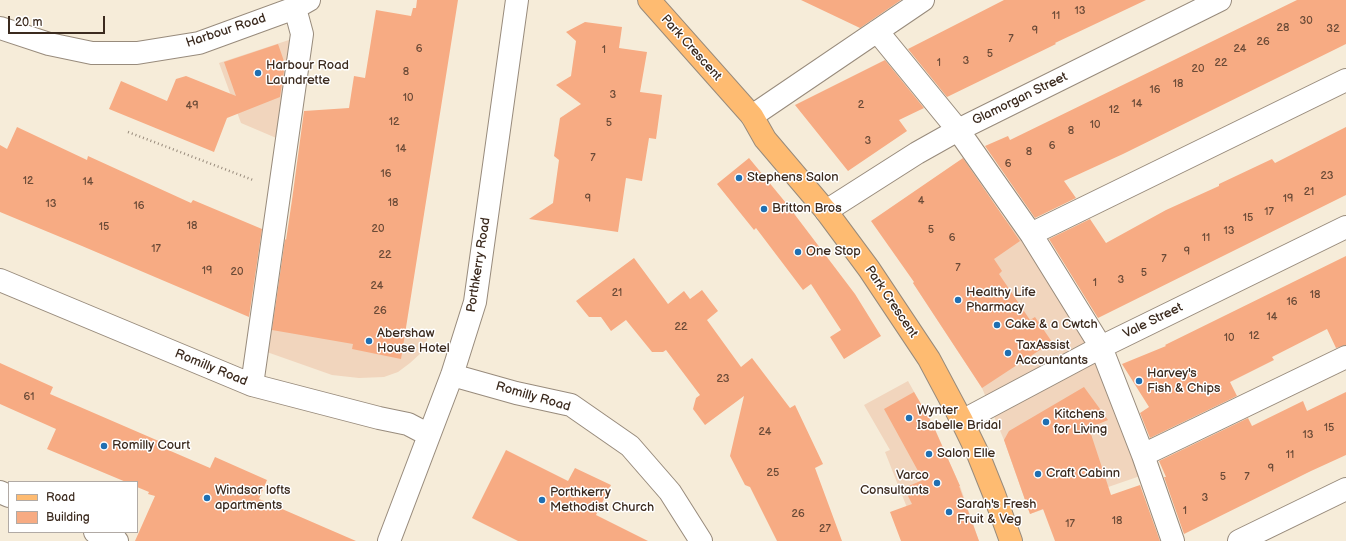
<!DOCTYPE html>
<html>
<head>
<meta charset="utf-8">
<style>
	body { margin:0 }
	#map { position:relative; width:1346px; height:541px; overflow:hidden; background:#f6ecd9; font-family:"Balsamiq Sans",sans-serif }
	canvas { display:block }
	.legend { position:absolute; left:8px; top:481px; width:130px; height:52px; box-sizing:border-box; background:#fff; border:1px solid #b1aaa5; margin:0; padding:5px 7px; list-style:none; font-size:12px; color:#3b2a1e }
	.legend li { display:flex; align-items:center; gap:8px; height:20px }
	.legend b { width:20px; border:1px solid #b1aaa5 }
	.scale { position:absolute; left:8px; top:16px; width:97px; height:18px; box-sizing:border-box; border:2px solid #3b2a1e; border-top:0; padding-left:5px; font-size:12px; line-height:14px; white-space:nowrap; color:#3b2a1e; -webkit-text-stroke:3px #fff; paint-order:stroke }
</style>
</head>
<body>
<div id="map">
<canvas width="1346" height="541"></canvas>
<ul class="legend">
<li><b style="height:5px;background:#febb71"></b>Road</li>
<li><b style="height:11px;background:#f7ab83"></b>Building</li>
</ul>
<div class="scale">20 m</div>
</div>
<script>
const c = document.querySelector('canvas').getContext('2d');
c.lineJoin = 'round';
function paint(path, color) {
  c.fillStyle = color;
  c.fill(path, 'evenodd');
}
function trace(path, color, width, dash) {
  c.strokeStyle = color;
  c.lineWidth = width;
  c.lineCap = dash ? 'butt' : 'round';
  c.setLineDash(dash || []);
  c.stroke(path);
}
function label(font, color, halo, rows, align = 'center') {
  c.font = font + ' "Balsamiq Sans",sans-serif';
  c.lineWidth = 3;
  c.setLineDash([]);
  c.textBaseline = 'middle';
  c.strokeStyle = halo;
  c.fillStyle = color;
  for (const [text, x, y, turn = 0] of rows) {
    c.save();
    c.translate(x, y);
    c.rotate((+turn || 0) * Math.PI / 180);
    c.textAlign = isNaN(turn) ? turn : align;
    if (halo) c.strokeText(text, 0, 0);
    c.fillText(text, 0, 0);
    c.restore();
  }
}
paint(new Path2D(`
	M295 38 281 140 241 123 219 63Z
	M1012 216 1096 349 1143 475 1030 514 1004 440 982 388 913 283Z
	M272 306 405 330 429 335 422 352 410 363 398 372 384 377 359 378 332 375 264 351Z
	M908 381 934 427 960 486 979 541H940L919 538 885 452 890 450 864 405Z`), '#f1d5bd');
paint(new Path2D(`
	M417 0H458L401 359 352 349 353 344 272 330 285 239 286 240 292 200 304 111 349 108 354 76 365 78 376 10 411 16 413 8H416Z
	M801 0H901L860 28Z
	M1004 0H1146L1055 43 1056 44 947 97 908 49Z
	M1297 0H1346V44L1123 154 1064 181 1076 198 1035 218 985 146 1008 136 1010 140Z
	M585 22 622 27 619 48 647 52 640 92 662 95 656 139 649 138 642 181 626 178 618 232 529 219 553 203 559 160 554 156 560 118 581 104 556 85 571 76 576 41 566 32Z
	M278 44 285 64 280 97 227 118 214 152 109 109 121 81 167 101 176 79 186 76 236 96 224 62Z
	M885 60 924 108 899 120 907 131 848 171 795 105Z
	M17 127 87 160 88 156 191 203 193 200 262 229 249 317 82 246 0 212V145L7 149Z
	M1346 127V195L1098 318 1049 239 1090 219 1106 243 1166 210 1219 186V184L1272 159 1275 163Z
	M749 158 786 203 855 294 881 336 844 359 830 337 841 330 811 284 803 290 756 228 754 230 717 184Z
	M963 158 1020 241 994 259 1002 271 999 274 1030 320 1035 317 1052 342 982 388 913 283 914 282 871 221Z
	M1346 256V345L1336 348 1327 329 1272 357 1274 360 1230 382 1237 396 1150 438 1140 413 1149 407 1122 364 1166 346 1165 345Z
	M634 258 668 304 684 291 690 299 702 290 718 311 707 320 741 367 752 358 790 408 795 405 823 464 815 468 842 541H777L750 487 745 485 730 456 744 396 705 425 693 409 696 398 700 395 666 350 663 352H652L626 320 611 331 601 317H589L576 301Z
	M0 363 53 387 50 394 161 442 159 446 210 468 215 457 267 480 259 499 356 541H135L155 496 148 494 149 492 137 487V482H126L47 449 56 429 0 404Z
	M1084 387 1108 420 1089 428 1111 495 1140 485 1160 541H1055L1043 509 1030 514 1004 440 1009 431Z
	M914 392 932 423 960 486H959L979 541H901L890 512 912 504 904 488 923 480 884 409Z
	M1346 392V455L1311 471 1184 534 1164 477H1166L1159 461 1248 418 1252 426 1303 401 1307 411Z
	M506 450 568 481 575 468 611 485 596 515 648 541H518L472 518Z`), '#f7ab83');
const minor = new Path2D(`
	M0 28 49 44 92 53H137L199 43 295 8 309 0
	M877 31 958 130 1031 234 1101 347 1143 455 1173 541
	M752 116 923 0
	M826 211 917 153 958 130 1220 0
	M1031 234 1346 80
	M0 280 252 385 379 418 408 424 429 435
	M452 375 516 393 571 405 630 446 670 492 701 541
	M252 385 302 34 295 8
	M962 421 1101 347 1346 227
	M1143 455 1346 357
	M0 492 9 496
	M95 532 117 541
	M389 541 452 375 475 302 517 0
	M1239 541 1346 489`);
const major = new Path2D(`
	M649 0 752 116 765 139 826 211 869 269 929 359 962 421 978 454 994 494 1011 541`);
trace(minor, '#988b7c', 24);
trace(major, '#988b7c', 24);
trace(new Path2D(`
	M128 132 253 180`), '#988b7c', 2.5, [1, 3]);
trace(minor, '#fff', 22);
trace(major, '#febb71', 22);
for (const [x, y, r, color] of [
	[258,73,4,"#1f6fb2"],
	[739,178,4,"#1f6fb2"],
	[764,209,4,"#1f6fb2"],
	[798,252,4,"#1f6fb2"],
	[958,300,4,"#1f6fb2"],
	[997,325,4,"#1f6fb2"],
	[369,341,4,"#1f6fb2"],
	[1008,353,4,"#1f6fb2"],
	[1139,381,4,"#1f6fb2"],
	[909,418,4,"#1f6fb2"],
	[1046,422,4,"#1f6fb2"],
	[104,446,4,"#1f6fb2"],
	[929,454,4,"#1f6fb2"],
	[1038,474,4,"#1f6fb2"],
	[937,483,4,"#1f6fb2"],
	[207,498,4,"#1f6fb2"],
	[542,500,4,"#1f6fb2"],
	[949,512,4,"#1f6fb2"]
]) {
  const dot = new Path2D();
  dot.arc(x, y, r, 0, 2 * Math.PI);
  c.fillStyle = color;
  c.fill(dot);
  trace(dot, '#fff', 1.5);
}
label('11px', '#6a4a37', null, [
	["13",1080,11],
	["11",1056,16],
	["30",1306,21],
	["28",1283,28],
	["32",1333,29],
	["9",1035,31],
	["7",1011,39],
	["26",1263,42],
	["6",419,49],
	["24",1240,49],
	["1",604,50],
	["5",990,54],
	["3",966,61],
	["1",939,63],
	["22",1221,63],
	["20",1198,69],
	["8",406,72],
	["18",1178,84],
	["16",1155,90],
	["3",613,95],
	["10",408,98],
	["14",1137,104],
	["2",861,105],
	["49",192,106],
	["12",1114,110],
	["12",394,122],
	["5",609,123],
	["10",1095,125],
	["8",1071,131],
	["3",868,141],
	["6",1052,146],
	["14",401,149],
	["8",1029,152],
	["7",593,158],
	["6",1008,164],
	["16",386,174],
	["23",1327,176],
	["12",28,181],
	["14",88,182],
	["21",1309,192],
	["9",588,199],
	["19",1288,199],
	["4",921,201],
	["18",393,203],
	["13",51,204],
	["16",139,206],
	["17",1269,212],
	["15",1248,218],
	["18",192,226],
	["15",104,227],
	["20",378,229],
	["5",931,230],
	["13",1229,231],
	["6",952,238],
	["11",1206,238],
	["17",156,249],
	["9",1187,252],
	["22",385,255],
	["7",1164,259],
	["7",958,268],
	["19",207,271],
	["20",237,272],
	["5",1144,273],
	["3",1121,280],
	["1",1095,283],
	["24",377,286],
	["21",617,293],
	["18",1315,295],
	["16",1292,302],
	["26",380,311],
	["14",1272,317],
	["22",681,327],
	["12",1254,336],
	["10",1229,338],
	["23",723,379],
	["61",29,397],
	["15",1329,428],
	["24",765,432],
	["13",1308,435],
	["11",1290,455],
	["9",1271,469],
	["25",773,473],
	["5",1223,477],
	["7",1247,477],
	["3",1205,498],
	["1",1185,511],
	["26",798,514],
	["18",1117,521],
	["17",1070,524],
	["27",825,529]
]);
label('13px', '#3b2a1e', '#fff', [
	["Harbour Road",226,31,-18],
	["Park Crescent",691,48,48],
	["Glamorgan Street",1020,99,-26],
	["Porthkerry Road",479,265,-81],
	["Park Crescent",891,302,56],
	["Vale Street",1153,321,-26],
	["Romilly Road",211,368,22],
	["Romilly Road",533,397,16]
]);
label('13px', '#3b2a1e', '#fff', [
	["Harbour Road",266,66],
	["Laundrette",266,81],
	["Stephens Salon",747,178],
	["Britton Bros",772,209],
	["One Stop",806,252],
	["Healthy Life",966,293],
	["Pharmacy",966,308],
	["Cake & a Cwtch",1005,325],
	["Abershaw",377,334],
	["House Hotel",377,349],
	["TaxAssist",1016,346],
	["Accountants",1016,361],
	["Harvey's",1147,374],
	["Fish & Chips",1147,389],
	["Wynter",917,411],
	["Isabelle Bridal",917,426],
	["Kitchens",1054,415],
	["for Living",1054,430],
	["Romilly Court",112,446],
	["Salon Elle",937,454],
	["Craft Cabinn",1046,474],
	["Varco",929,476,"right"],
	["Consultants",929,491,"right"],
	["Windsor lofts",215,491],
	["apartments",215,506],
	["Porthkerry",550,493],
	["Methodist Church",550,508],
	["Sarah's Fresh",957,505],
	["Fruit & Veg",957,520]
], 'left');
</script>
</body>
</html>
